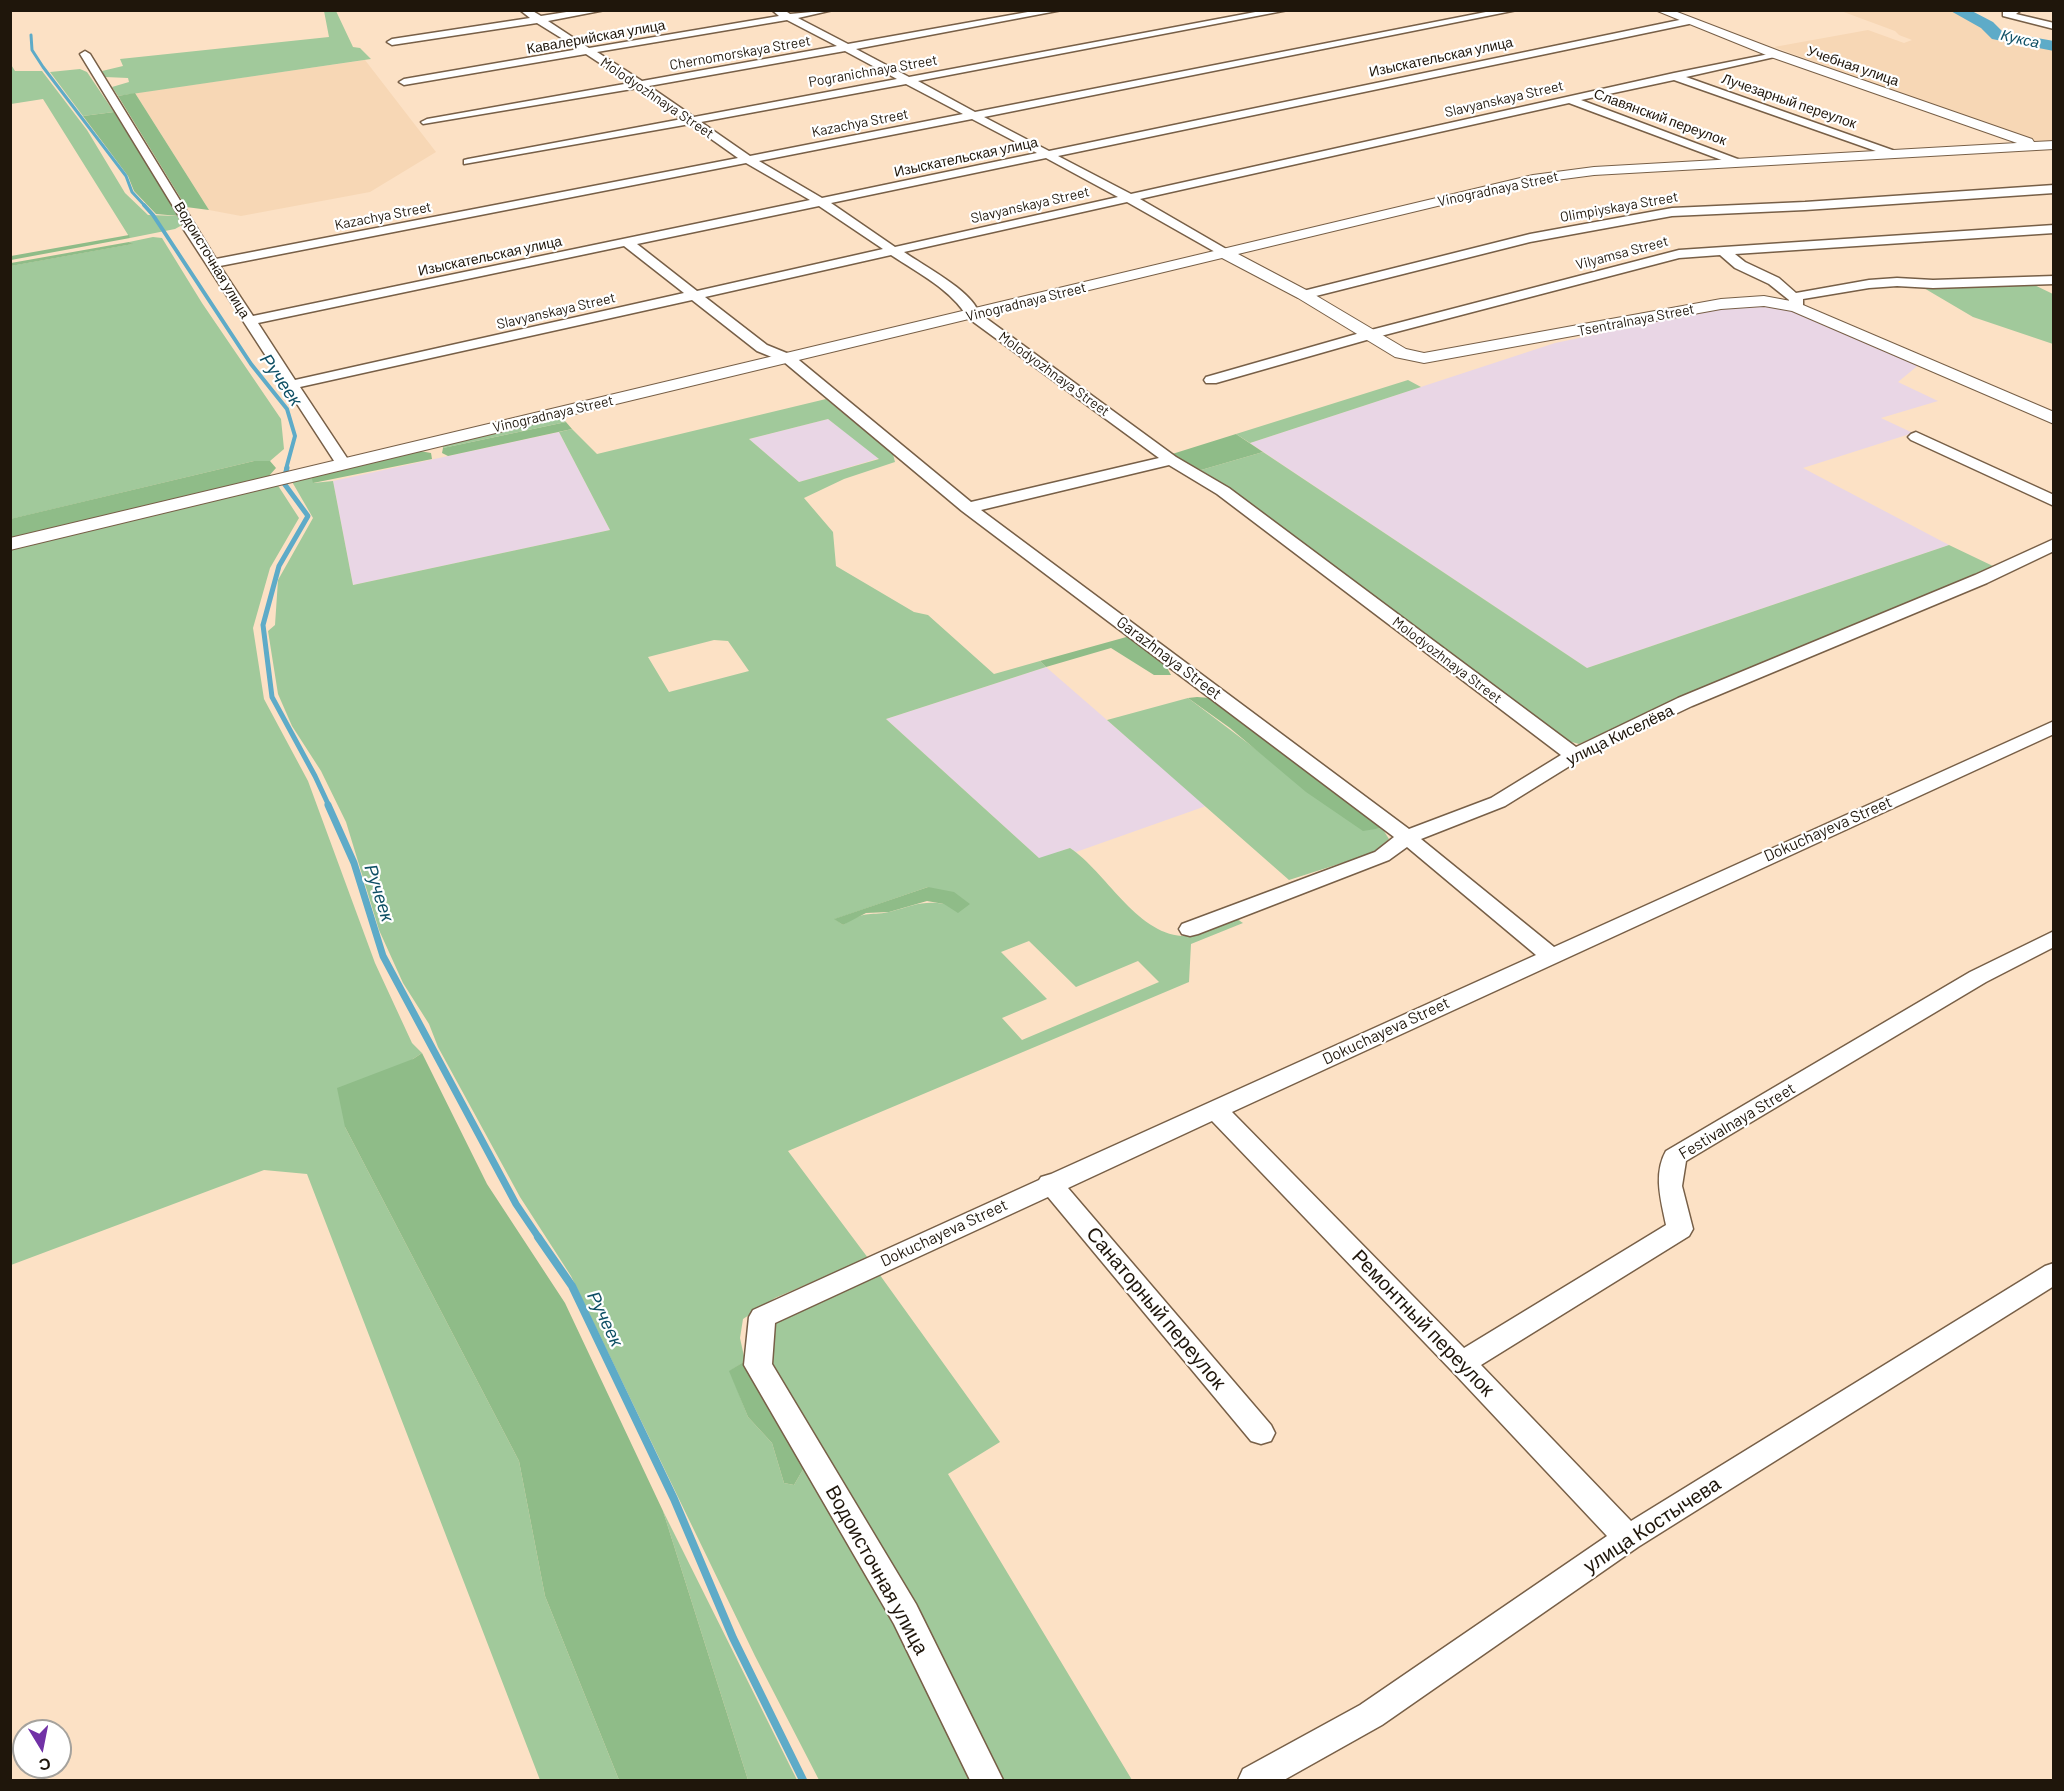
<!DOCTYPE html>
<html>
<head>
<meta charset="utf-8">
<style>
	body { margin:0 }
	#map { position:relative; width:2064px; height:1791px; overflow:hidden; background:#fce1c5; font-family:Barlow,sans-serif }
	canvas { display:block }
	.frame { position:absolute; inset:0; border:12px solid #1f160b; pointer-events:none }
	.north { position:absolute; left:12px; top:1719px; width:60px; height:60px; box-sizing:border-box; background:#fff; border:2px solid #a5a29d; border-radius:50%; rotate:170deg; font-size:16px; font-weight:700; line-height:24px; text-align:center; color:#1f160b }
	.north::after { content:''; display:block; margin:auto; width:21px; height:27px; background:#7131a6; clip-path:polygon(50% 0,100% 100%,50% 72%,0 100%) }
</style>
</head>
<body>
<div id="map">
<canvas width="2064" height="1791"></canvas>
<div class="frame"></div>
<div class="north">С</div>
</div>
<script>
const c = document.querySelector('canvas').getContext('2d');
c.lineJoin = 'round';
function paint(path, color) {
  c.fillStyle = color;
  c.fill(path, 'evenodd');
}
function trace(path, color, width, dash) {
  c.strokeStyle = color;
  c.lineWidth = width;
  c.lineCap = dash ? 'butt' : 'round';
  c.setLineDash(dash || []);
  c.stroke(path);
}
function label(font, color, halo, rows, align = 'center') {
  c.font = font + ' Barlow,sans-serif';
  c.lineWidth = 4.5;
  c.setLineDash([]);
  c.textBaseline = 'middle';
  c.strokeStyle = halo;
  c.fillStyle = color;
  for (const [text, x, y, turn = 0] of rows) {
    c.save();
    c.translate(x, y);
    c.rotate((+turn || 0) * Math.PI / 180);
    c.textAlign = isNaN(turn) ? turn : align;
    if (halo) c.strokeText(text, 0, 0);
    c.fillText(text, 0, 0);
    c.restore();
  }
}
paint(new Path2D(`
	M1841 11H1954L1985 25 1995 36 2006 40 2053 47V143L2036 144 1774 47 1868 30 1904 43 1912 40 1899 35 1895 31Z
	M365 60 436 152 370 192 241 216 209 210 135 93Z`), '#f7d7b5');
paint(new Path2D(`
	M1752 305 1794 310 1921 363 1898 382 1938 401 1881 418 1913 433 1803 468 1949 545 1587 668 1250 443 1555 343 1727 307Z
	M828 419 880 458 799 482 749 439Z
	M559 432 610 530 353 585 333 481Z
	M1046 667 1206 806 1076 852 1070 848 1040 859 886 719Z`), '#e9d6e5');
paint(new Path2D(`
	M324 11H336L353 47 360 48 371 59 118 96 112 87 129 82 128 78 105 77 102 71 123 66 120 59 329 37Z
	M10 63 15 71H42L87 130 125 193 148 215 179 216 184 224 175 229 130 238 43 99 11 104Z
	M80 69 87 72 114 112 83 116 50 72Z
	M153 237 162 238 202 303 281 419 284 449 270 461H254L11 519 10 266 132 244 129 242Z
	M2026 281 2053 294V344L1973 317 1917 284Z
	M1408 380 1421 387 1250 443 1236 434Z
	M826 399 893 454 895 462 844 479 804 498 833 532 836 566 914 612 928 615 994 674 1040 661 1046 667 886 719 1039 858 1070 848C1105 871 1136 933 1182 936 1194 937 1222 922 1234 917L1243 923 1191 944 1189 982 788 1151 868 1258 775 1298 743 1319 740 1338 745 1361 730 1371 748 1417 772 1443 784 1483 794 1485 805 1466 889 1614 973 1780H819L755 1656 571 1276 520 1197 438 1047 429 1024 403 983 379 930 346 822 321 771 292 726 278 694 268 631 275 625 278 580 313 518 291 480 314 475 313 483 333 481 353 585 610 530 559 432 572 429 597 454ZM828 419 879 459 799 482 749 439ZM714 640 728 641 749 671 669 692 648 657ZM928 887 944 904C924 900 911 906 893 911 870 917 867 909 843 925L835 919ZM1029 941 1076 987 1138 961 1159 982 1022 1040 1002 1018 1047 999 1001 952Z
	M560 416 566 422 443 448 442 445Z
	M1263 452 1587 668 1949 545 1995 567 1671 702 1579 744 1561 739 1201 470Z
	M277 484 299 518 270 568 253 628 264 699 308 781 375 963 412 1043 422 1053 413 1059 345 1127 519 1461 545 1596 619 1780H540L307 1174 264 1170 11 1265V547Z
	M1188 698 1363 830 1382 828 1389 839 1373 853 1289 880 1107 720Z
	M877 1271 1000 1442 948 1474 1132 1780H997L899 1583 763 1361V1338L782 1314Z
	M663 1511 797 1780H748Z`), '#a1c99b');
paint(new Path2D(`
	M135 93 209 210 186 207 118 96Z
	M114 112 179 216 156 214 134 191 128 176 83 116Z
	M129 235 130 238 11 260V256Z
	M129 242 133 244 11 266V263Z
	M566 422 572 429 448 456 442 453 443 448Z
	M1236 434 1263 452 1201 470 1169 455Z
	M420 451 431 453 432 459 313 483 312 479 314 475Z
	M254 461H270L276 468 268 477 11 539 10 519Z
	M1130 636 1162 659 1171 675H1154L1111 648 1046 667 1040 661Z
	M1197 697 1210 698 1382 828 1363 831 1306 792 1230 728 1188 698Z
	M928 887 954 892 970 904 958 913 944 904 927 901 889 912 866 913 843 925 834 919Z
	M422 1053 487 1184 565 1303 663 1511 748 1780H619L545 1596 519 1461 345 1127 337 1088 413 1059Z
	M745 1361 805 1466 794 1485 784 1483 772 1443 748 1417 729 1371Z`), '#8fbc88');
trace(new Path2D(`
	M31 35 32 50 43 67 126 176 132 192 145 206`), '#5eabc8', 3);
trace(new Path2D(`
	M144 205 153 215 251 364 287 409 295 436 286 469`), '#5eabc8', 4);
trace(new Path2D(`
	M287 468 283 482 308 516 279 566 263 625 272 697 315 776 329 806`), '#5eabc8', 5);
trace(new Path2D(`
	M328 805 354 863 383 956 516 1204 539 1238`), '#5eabc8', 7);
trace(new Path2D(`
	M538 1237 572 1286 674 1499 733 1638 803 1780`), '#5eabc8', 8);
paint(new Path2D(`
	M1949 10H1970L1993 22 2003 32 2054 41V51L1992 39 1981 28Z`), '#5eabc8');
const minor = new Path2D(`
	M520 10H531L541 16 579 10H605L548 21 589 48 779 16 772 10H784L790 14 833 10 798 18 848 44 1039 10H1062L856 49 909 77 1266 10H1288L918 81 975 112 1496 10H1517L984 117 1049 151 1689 18 1694 21 1689 24 1058 156 1131 194 1674 73 1779 52V56L1686 77 1898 152V156H1890L1674 80 1581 100 1743 161V165H1735L1569 103 1140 199 1228 250 1230 253 1224 257 1127 202 904 252C924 266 971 290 979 313L1176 457 1229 488 1576 747 1678 698 1975 575 2054 539V551L1987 583 1692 706 1581 759 1505 806 1421 839 1554 947 2054 721V734L1232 1112 1464 1348 1666 1225C1661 1200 1653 1174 1666 1151L1970 972 2054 931V947L1986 982 1686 1161 1682 1186 1693 1229 1689 1236 1481 1365 1631 1521 2045 1266 2054 1263V1286L1638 1547 1382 1725 1284 1780H1238L1243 1769 1360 1705 1607 1536 1452 1371 1212 1121 1068 1188 1271 1425 1275 1433 1271 1441 1261 1444 1251 1441 1048 1197 775 1323 772 1364 916 1604 1003 1780H970L894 1624 744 1365 749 1317 753 1310 1039 1180 1041 1177 1051 1174 1536 955 1407 847 1389 860 1198 934 1190 936 1182 934 1179 929 1182 924 1375 852 1394 837 962 511 784 362 757 351 692 300 300 387 351 464 348 467H338L184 230 182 221 80 54 85 51 90 54 216 259 738 158 690 124 464 164V160L468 159 682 119 638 88 423 124 421 122 427 119 630 83 586 54 404 85 399 82 404 79 579 49 537 23 392 45 387 42 392 39 530 18ZM787 20 837 46 642 81 597 52ZM845 51 897 79 694 117 649 86ZM906 84 963 114 750 156 701 122ZM972 119 1037 153 822 198 759 161ZM1046 158 1118 197 895 247 831 203ZM746 163 810 200 253 316 220 266ZM819 206 883 249 697 291 637 244ZM624 246 684 293 295 380 258 323ZM891 255C918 273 952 290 968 318L1159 458 971 502 794 356 767 345 705 297ZM1169 465 1217 494 1561 755 1491 798 1409 829 981 510Z
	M2007 10H2021L2016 14 2054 23V29L2003 16V12Z
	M2054 185V193L1805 210 1672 216 1530 242 1304 299 1297 295 1299 292 1530 234 1672 208 1805 202Z
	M2054 225V233L1735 254 1745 262 1779 278 1796 293 1869 280 1897 278 1933 280 2054 276V284L1933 288 1897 286 1869 288 1803 299V307L1796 311 1789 307V300L1769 284 1735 268 1720 255 1679 258 1377 337 1216 383H1206L1204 380 1206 377 1367 331 1679 250Z
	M1916 432 2054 495V506L1911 440 1908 437 1911 434Z`);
const tertiary = new Path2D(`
	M1655 10H1672L1779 51 2032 139 2034 142 2054 141V149L1594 175 1533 183 1238 254 1310 292 1406 349 1424 353 1721 299 1764 296 1796 302 2054 412V424L1792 311 1764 306 1721 309 1424 363 1395 357 1298 298 1222 258 10 550V538L1533 175 1594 167 2017 143 1771 57Z`);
trace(minor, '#775f47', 3);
trace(tertiary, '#775f47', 2);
paint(minor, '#fff');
paint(tertiary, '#fff');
label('14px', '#1f160b', '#fff', [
	["Кавалерийская улица",596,37,-10],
	["Chernomorskaya Street",740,53,-10],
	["Изыскательская улица",1441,57,-12],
	["Учебная улица",1853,66,19],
	["Pogranichnaya Street",873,71,-10],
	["Molodyozhnaya Street",657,98,34],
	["Slavyanskaya Street",1504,99,-13],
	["Лучезарный переулок",1789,101,19],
	["Славянский переулок",1660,117,20],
	["Kazachya Street",860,123,-11],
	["Изыскательская улица",966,157,-12],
	["Vinogradnaya Street",1498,189,-12],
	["Slavyanskaya Street",1030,205,-13],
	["Olimpiyskaya Street",1619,207,-10],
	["Kazachya Street",383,216,-11],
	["Vilyamsa Street",1622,253,-15],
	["Изыскательская улица",490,256,-12],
	["Водоисточная улица",212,260,59],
	["Vinogradnaya Street",1026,302,-14],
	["Slavyanskaya Street",556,311,-13],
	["Tsentralnaya Street",1636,320,-11],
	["Molodyozhnaya Street",1054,374,36],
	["Vinogradnaya Street",553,414,-13],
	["Molodyozhnaya Street",1447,660,37]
]);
label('italic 15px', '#0e4f64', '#fff', [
	["Кукса",2020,39,13]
]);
label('16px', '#1f160b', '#fff', [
	["Garazhnaya Street",1169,658,37],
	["улица Киселёва",1620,735,-26],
	["Dokuchayeva Street",1828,829,-24],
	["Dokuchayeva Street",1386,1031,-25],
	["Festivalnaya Street",1737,1121,-31],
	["Dokuchayeva Street",944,1233,-25]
]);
label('italic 18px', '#0e4f64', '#fff', [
	["Ручеек",281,380,55],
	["Ручеек",379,893,72],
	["Ручеек",605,1319,64]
]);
label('20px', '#1f160b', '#fff', [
	["Санаторный переулок",1156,1308,50],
	["Ремонтный переулок",1423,1323,46],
	["улица Костычева",1652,1525,-33],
	["Водоисточная улица",877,1570,61]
]);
</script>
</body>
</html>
